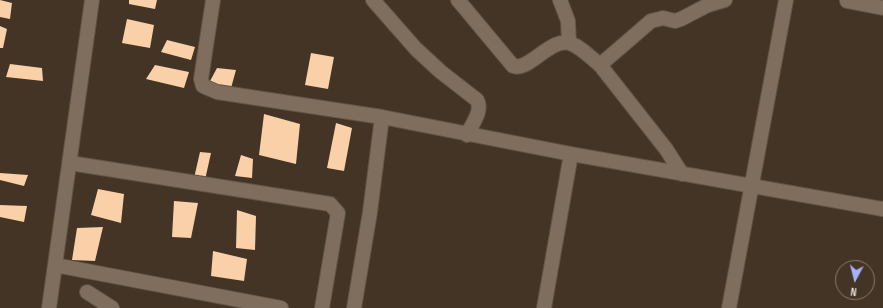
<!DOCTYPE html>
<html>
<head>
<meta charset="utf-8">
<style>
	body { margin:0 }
	#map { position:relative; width:883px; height:308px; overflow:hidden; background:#433425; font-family:"Sofia Sans Condensed",sans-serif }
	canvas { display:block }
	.north { position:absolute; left:835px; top:260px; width:40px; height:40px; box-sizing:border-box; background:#433425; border:1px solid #877a6d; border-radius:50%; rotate:187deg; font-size:11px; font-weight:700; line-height:16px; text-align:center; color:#ece2d9 }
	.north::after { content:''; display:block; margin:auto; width:14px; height:18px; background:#a5b1fc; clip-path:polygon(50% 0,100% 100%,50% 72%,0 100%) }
</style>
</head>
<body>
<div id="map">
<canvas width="883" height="308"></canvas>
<div class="north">N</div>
</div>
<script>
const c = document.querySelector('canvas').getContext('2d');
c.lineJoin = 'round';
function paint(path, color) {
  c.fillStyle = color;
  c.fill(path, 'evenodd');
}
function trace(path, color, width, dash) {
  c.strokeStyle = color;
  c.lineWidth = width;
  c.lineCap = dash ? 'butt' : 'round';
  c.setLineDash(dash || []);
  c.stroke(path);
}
paint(new Path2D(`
	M0 0 12 3 10 19 0 17Z
	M129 0H157L155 9 129 4Z
	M127 19 154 25 150 48 122 43Z
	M0 26 7 29 3 48H0Z
	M167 40 195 47 191 60 161 52Z
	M311 53 334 57 328 89 305 85Z
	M10 64 42 68 43 81 6 77Z
	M155 65 189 72 184 88 146 79Z
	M217 68 236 70 231 88 209 83Z
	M264 114 300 124 296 164 259 155Z
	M336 123 352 128 344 171 327 168Z
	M200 152 211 153 205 180 194 178Z
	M241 155 253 159 252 178 235 176Z
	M0 173 28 175 24 186 0 180Z
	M98 189 124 194 121 223 91 215Z
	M174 201 198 203 191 238 172 237Z
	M0 205 27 206 24 222 0 217Z
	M237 210 256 216 255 250 236 248Z
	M103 227 95 261 72 260 77 228Z
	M213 251 247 259 244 281 211 276Z`), '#f9d0a8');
const minor = new Path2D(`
	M213 0 201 79 203 86 217 92 382 117 571 154 883 209
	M373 0 416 49 441 72 477 100C483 111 472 124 467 135
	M458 0 513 66C530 72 551 35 572 44 582 48 591 58 600 65L651 21 663 18 675 21 681 19 708 5 725 0
	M560 0 568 21 569 43
	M847 1 883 8
	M600 65 666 149 682 174
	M70 163 330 204 338 213 322 308
	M55 265 281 308
	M87 292 112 308
	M49 308 92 0
	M354 308 370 212 382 117
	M544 308 571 154
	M729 308 786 0`);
trace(minor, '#605346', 16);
trace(minor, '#7f6e5e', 14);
</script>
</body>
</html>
